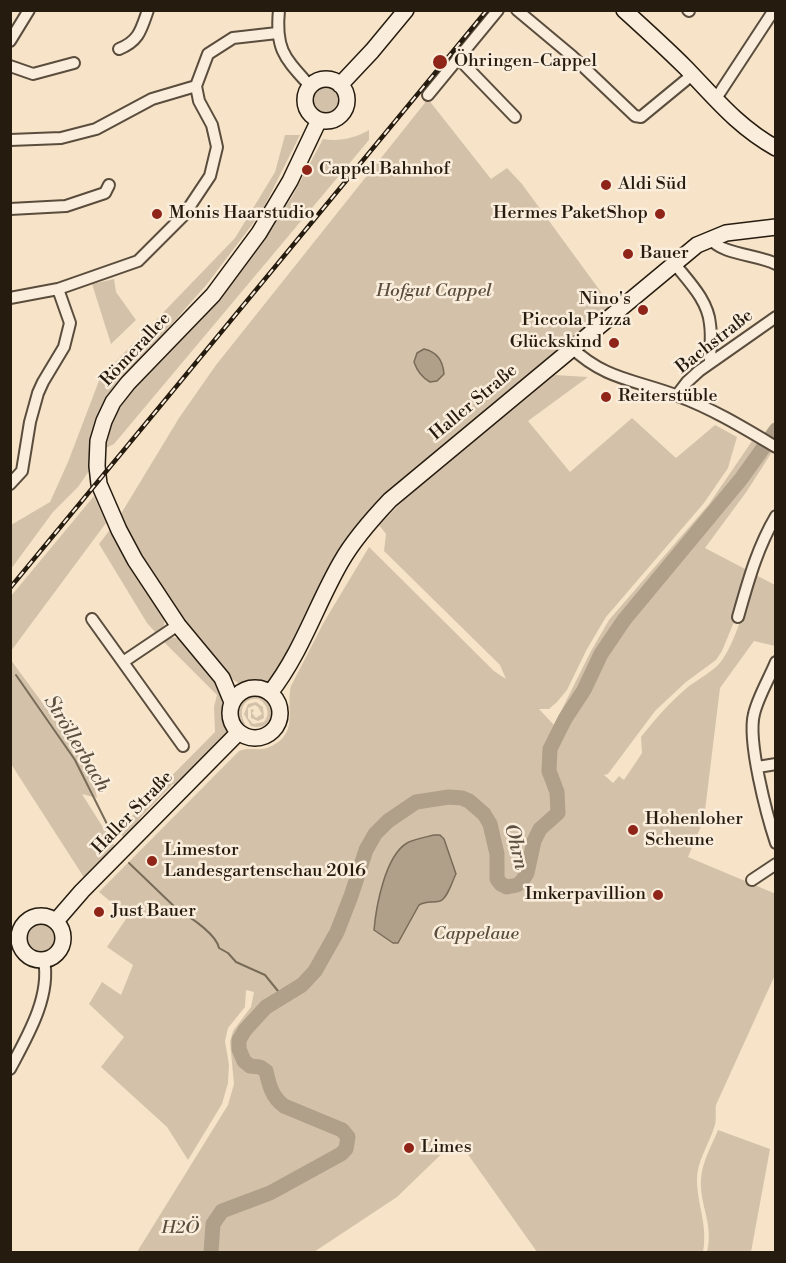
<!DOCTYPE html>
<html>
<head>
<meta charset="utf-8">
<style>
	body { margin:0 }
	#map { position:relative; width:786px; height:1263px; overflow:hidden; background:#f7e4c8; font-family:"Libre Bodoni",serif }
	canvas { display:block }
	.frame { position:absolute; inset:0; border:12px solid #251b0f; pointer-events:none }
</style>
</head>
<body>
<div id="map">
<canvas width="786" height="1263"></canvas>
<div class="frame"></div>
</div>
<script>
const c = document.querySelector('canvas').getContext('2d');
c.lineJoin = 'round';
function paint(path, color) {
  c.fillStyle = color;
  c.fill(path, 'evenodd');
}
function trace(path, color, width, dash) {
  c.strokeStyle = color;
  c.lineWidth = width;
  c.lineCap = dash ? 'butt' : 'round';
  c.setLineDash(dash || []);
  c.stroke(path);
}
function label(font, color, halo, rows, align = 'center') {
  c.font = font + ' "Libre Bodoni",serif';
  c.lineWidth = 5;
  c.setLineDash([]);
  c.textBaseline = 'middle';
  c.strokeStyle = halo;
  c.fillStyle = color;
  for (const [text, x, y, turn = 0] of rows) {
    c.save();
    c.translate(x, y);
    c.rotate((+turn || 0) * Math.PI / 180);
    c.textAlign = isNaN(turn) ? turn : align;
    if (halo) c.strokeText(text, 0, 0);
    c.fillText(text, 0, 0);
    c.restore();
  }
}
paint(new Path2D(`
	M312 100a15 15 0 1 1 30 0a15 15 0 1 1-30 0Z
	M428 99 491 179 507 168 522 184 612 307 417 470 367 517 293 649 274 676 262 685 247 686 238 683 228 676 209 656 161 591 119 517 179 418 216 365Z
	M369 130V140L114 444 104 449 110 424 136 383 241 270 292 197 323 139C339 142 355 138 369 130Z
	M285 135H300L261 213 207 284 106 399 90 438 89 471 78 487 53 512 11 569V525L50 502 68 462 100 378 235 238 275 172Z
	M114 279 116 292 136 320 111 344 92 284Z
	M555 375 588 377 528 421 570 472 632 418 676 458 715 425 737 437 728 468 704 503 606 617 587 649 567 690 557 702 549 709H539L554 725 591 651 609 620 709 504 752 441 772 452 747 491 705 548 749 571 736 617 722 651 716 660 686 682 655 711 608 774 604 775 613 783 619 776 624 780 642 753 641 737C656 718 671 701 689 686 699 679 710 673 719 664 736 644 747 599 754 574L775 585V646L754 641 720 688 704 819 688 857 776 894 775 975 716 1105C715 1113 717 1120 714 1128 708 1146 696 1163 697 1182 698 1207 708 1227 703 1252H537L457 1139 397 1197 314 1252H137L228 1105 234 1084 230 1042 233 1031 251 1007 254 992 246 990 245 1007 228 1028 225 1041 229 1065 228 1083 222 1104 188 1160 167 1127 101 1067 124 1037 89 1004 102 982 121 995 133 965 107 947 128 916 99 892 239 751C248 747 258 751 267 748 301 735 285 709 291 686L324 622 369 547 494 671 506 679 500 665 384 551 386 534 379 525 403 501Z
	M94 496 106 523 11 651V596Z
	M112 527 165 619 164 626 156 633 147 623 99 544Z
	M170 637 178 638 196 660 210 672 228 702C226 711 229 722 227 730 220 751 192 773 175 786L173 784 141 817 132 832 124 838 118 830 215 732 214 707 217 695 162 640Z
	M11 660C31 689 95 767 97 798L82 794 116 848 85 879 11 764Z
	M252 695C281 696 275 734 251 726L244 714 248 704 256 702 263 707 264 718 258 721 251 718V709L254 710 252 713 256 718 262 714 258 707 255 705 248 708V718L253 724 264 722C271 713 267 705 259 699 243 697 238 711 245 724L242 725C234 712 238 700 252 695Z
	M26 937a16 16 0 1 1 32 0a16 16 0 1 1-32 0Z
	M718 1130 770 1149 751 1252H707C714 1224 699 1204 701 1179 702 1162 712 1145 718 1130Z`), '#d3c2a9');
const water = new Path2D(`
	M424 349C438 352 443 361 444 374L437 381 430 382C421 377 417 371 414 362L417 353Z
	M434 835H440L444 839 456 874C452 881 448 898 440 901 433 903 426 901 419 905L398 943H393L374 930C376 907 385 856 407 843 414 839 426 837 434 835Z`);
paint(water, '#b0a089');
trace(water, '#786b58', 1.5);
trace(new Path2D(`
	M16 675 75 760 109 828
	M129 863 180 912
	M182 914C192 917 217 936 219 948L228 953 236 962 265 975 282 996`), '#786b58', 2);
trace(new Path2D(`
	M211 1252 213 1224 222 1211 270 1193 341 1154 346 1149 348 1137 342 1130 284 1106C272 1097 269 1085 266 1071L260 1067 250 1066 244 1061 239 1049V1040L245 1030 266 1007 302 985 315 971 337 932 351 896 366 850 375 834 388 821 416 802 449 797 462 798 469 801 484 814 490 824 497 854V879L501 884 507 887 517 885 522 881 527 873 534 841 540 829 558 813 557 792 549 771 550 749 565 719 584 690 601 654 624 620 741 479 776 430`), '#b0a089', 15);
const street = new Path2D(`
	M279 10C275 50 285 58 310 86
	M517 10 572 56 635 116 641 117 692 75
	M688 10 689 11
	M10 41 29 10
	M119 49C139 41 141 30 148 10
	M458 58 515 117
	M10 66 33 74 74 63
	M428 95 498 10
	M715 100 774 10
	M10 140 61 138 96 129 152 99 196 86
	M10 209 66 206 105 193 109 185
	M711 239C720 254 759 255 776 264
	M674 263C688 281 708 300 710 324 712 337 710 350 710 363
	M10 298 58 289 138 261 184 215 210 176 217 147 212 125 199 101 196 86 208 54 233 38 277 33
	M571 347C605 380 637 380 678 396 713 409 744 428 776 447
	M677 395 687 382 699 371 776 317
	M10 484 22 471 30 422 38 393 43 382 64 347 70 323 58 289
	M738 617C748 582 757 548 776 516
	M92 619 183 746
	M123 662 178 625
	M776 662C769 679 758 697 754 714 747 741 767 816 776 843
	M758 767 776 764
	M752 880 776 864
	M10 1069C27 1037 51 997 44 960`);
const secondary = new Path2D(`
	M624 10C645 29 666 48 686 68 715 98 738 127 776 148
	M305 100a21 21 0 1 1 42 0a21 21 0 1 1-42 0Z
	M340 85 372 51 406 10
	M230 713a25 25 0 1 1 50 0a25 25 0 1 1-50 0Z
	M270 693C302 652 316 605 341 562 354 539 372 519 390 500L697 245 726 233 776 227
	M232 702 222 678 178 625 135 560 119 530 99 484 97 466 98 441 104 421 113 402 128 383 213 295 259 233 290 181 319 120
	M19 938a22 22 0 1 1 44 0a22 22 0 1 1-44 0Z
	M56 921 82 891 238 733`);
trace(street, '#5a4d3d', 14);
trace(secondary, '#251b0f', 18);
trace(street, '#faeddb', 10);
trace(secondary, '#faeddb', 15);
const rail = new Path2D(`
	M10 588 487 10`);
trace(rail, '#251b0f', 4.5);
trace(rail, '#faeddb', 2, [7]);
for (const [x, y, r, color] of [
	[440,62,8,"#8f2418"],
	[307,170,6,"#8f2418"],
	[606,185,6,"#8f2418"],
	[157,214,6,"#8f2418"],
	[660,214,6,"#8f2418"],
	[628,254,6,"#8f2418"],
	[643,310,6,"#8f2418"],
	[614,343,6,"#8f2418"],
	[606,397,6,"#8f2418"],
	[633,830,6,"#8f2418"],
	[152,861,6,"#8f2418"],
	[658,895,6,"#8f2418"],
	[99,912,6,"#8f2418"],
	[409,1148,6,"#8f2418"]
]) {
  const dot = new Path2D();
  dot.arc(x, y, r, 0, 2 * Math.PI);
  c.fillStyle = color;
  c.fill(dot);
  trace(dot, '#faeddb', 2);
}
label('18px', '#251b0f', '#faeddb', [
	["Öhringen-Cappel",454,62],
	["Cappel Bahnhof",319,170],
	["Aldi Süd",618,185],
	["Monis Haarstudio",169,214],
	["Hermes PaketShop",648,214,"right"],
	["Bauer",640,254],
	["Nino's",631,300,"right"],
	["Piccola Pizza",631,321,"right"],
	["Glückskind",602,343,"right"],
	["Reiterstüble",618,397],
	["Hohenloher",645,820],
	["Scheune",645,841],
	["Limestor",164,851],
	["Landesgartenschau 2016",164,872],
	["Imkerpavillion",646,895,"right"],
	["Just Bauer",111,912],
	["Limes",421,1148]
], 'left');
label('italic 18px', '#594d3d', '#faeddb', [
	["Hofgut Cappel",434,292],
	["Cappelaue",476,935],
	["H2Ö",180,1229]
]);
label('18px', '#251b0f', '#faeddb', [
	["Bachstraße",715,342,-38],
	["Römerallee",136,350,-47],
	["Haller Straße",474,403,-40],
	["Haller Straße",133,813,-46]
]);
label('italic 20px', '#5d5040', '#faeddb', [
	["Ströllerbach",76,744,59],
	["Ohrn",515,847,76]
]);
</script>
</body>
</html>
